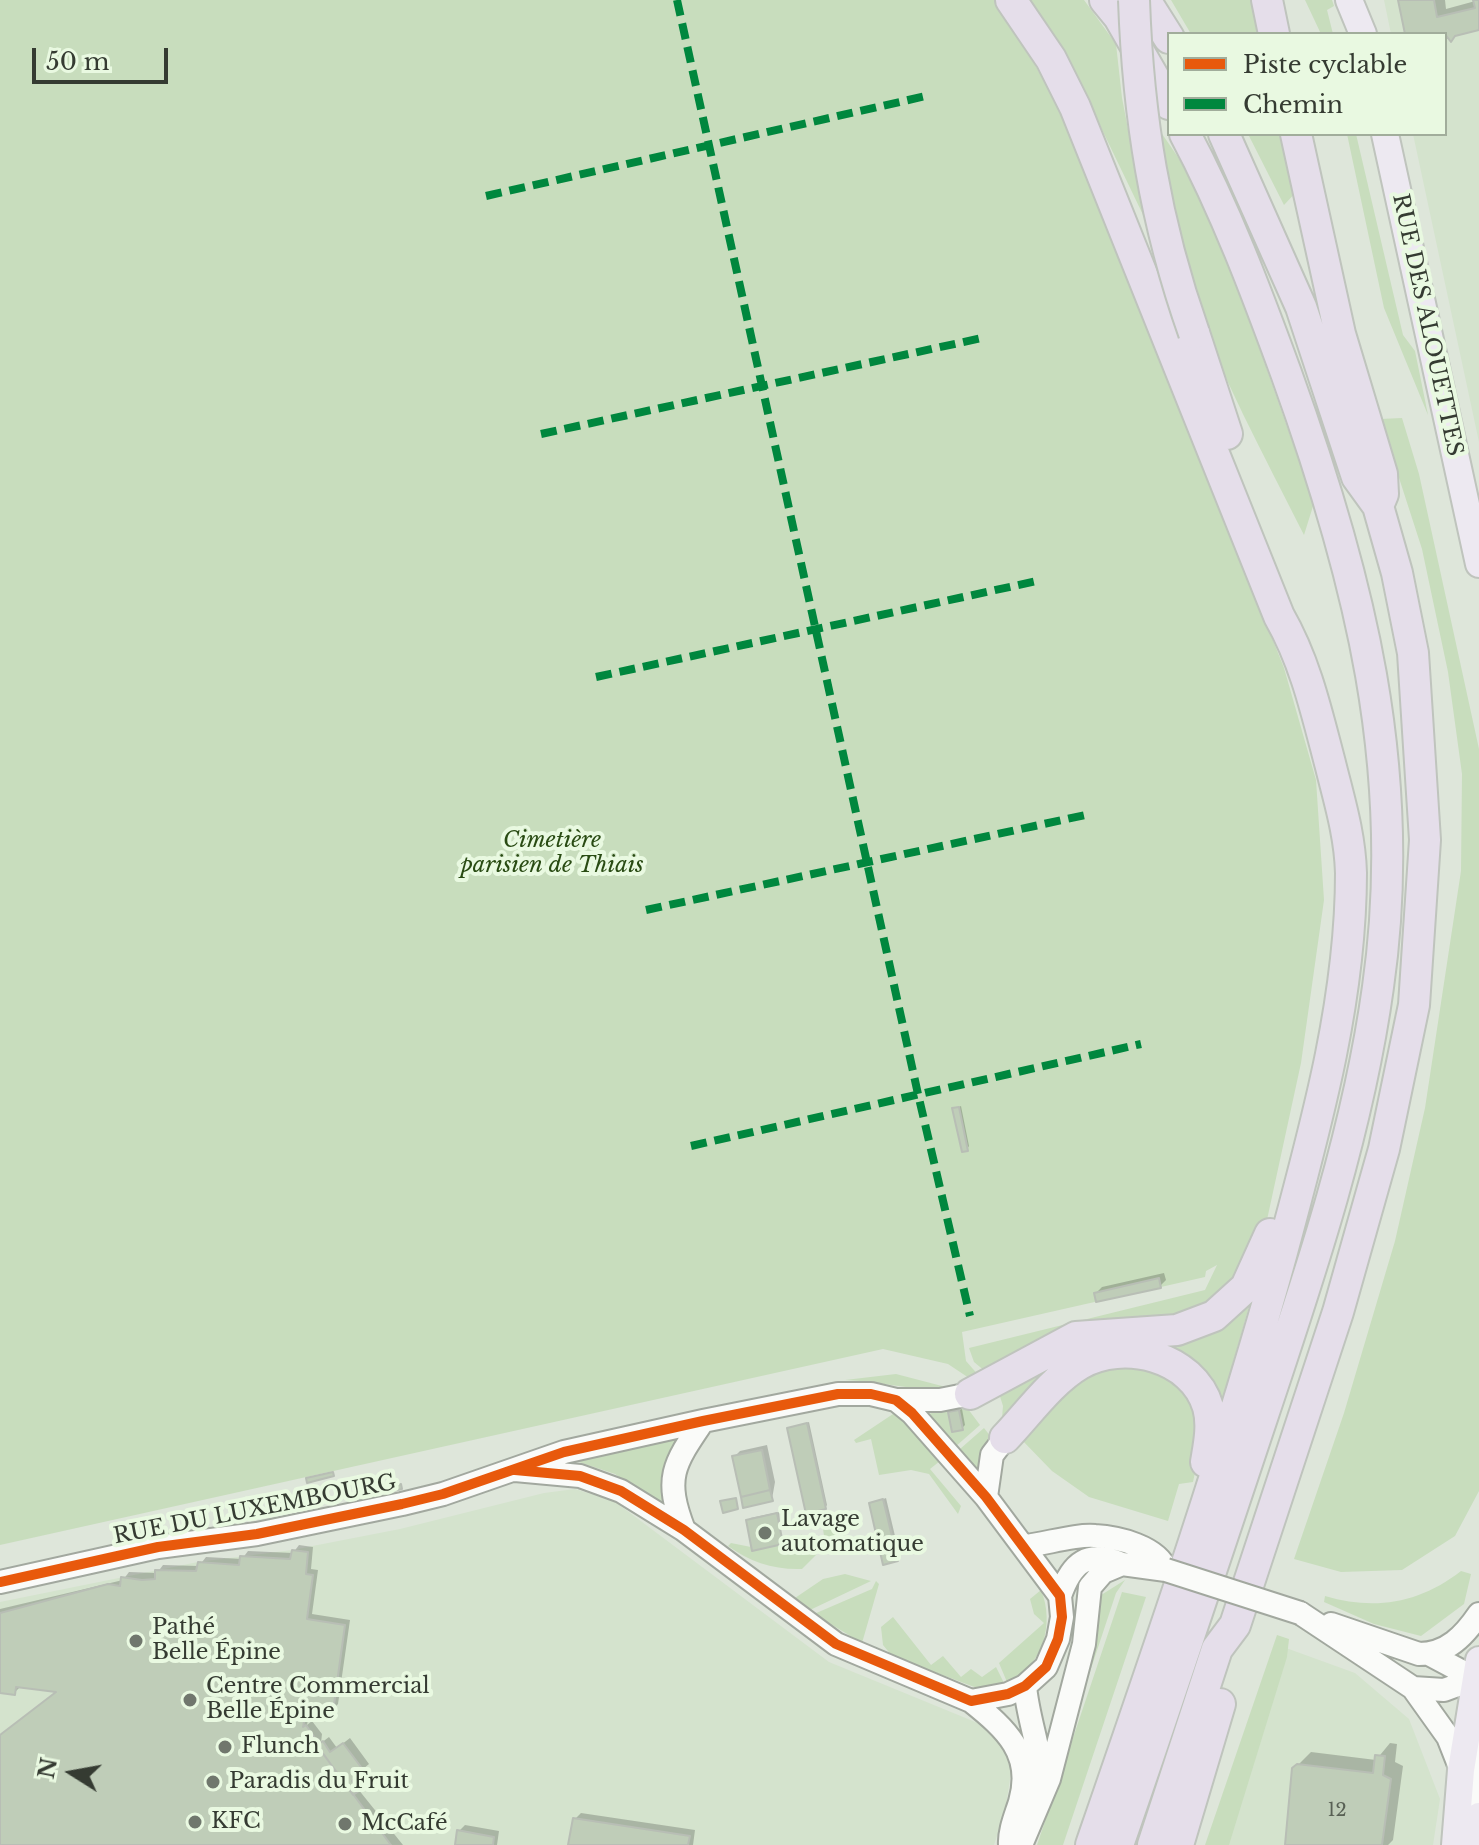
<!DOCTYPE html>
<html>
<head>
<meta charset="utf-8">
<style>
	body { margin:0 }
	#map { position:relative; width:1479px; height:1845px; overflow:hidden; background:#dee6da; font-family:"Libre Baskerville",serif }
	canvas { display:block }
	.legend { position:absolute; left:1167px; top:32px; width:280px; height:104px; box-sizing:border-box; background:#e9f9e1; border:2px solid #a1ad9b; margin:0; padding:10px 14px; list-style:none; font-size:24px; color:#353b32 }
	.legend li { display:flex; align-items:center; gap:16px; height:40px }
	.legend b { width:40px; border:2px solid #a1ad9b }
	.north { position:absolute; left:32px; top:1733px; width:80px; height:80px; -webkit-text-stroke:6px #e9f9e1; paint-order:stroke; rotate:281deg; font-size:22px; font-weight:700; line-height:32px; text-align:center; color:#353b32 }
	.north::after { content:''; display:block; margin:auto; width:28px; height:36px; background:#353b32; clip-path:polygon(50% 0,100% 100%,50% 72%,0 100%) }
	.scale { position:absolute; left:32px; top:48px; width:136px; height:36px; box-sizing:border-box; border:4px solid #353b32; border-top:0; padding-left:10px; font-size:24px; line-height:28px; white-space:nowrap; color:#353b32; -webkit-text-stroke:6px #e9f9e1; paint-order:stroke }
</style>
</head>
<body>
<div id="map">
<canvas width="1479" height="1845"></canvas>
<ul class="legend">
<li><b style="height:10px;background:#e8590c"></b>Piste cyclable</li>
<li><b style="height:10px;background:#00873e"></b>Chemin</li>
</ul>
<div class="north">N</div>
<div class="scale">50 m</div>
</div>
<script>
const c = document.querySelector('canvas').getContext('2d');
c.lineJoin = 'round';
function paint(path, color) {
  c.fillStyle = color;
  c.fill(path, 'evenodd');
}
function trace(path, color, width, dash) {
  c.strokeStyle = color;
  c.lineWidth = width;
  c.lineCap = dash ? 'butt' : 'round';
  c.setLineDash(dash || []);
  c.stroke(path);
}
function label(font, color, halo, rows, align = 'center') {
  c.font = font + ' "Libre Baskerville",serif';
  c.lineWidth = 8;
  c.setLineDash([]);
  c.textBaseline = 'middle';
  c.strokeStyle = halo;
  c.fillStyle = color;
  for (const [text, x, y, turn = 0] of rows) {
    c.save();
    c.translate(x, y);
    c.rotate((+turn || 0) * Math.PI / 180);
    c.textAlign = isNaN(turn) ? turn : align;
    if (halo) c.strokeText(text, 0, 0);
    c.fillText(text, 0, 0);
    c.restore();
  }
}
paint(new Path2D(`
	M1384 0H1479V442L1413 134H1445V34H1391Z
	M575 1489 614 1501 829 1662 985 1726 1007 1749 1012 1766 1005 1812 994 1845H0V1602L198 1562 292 1550 400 1529 544 1493Z
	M1286 1648 1355 1673 1409 1719 1440 1799 1433 1845H1220Z`), '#d4e3cd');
paint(new Path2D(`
	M0 0H999L1069 126 1284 668 1316 780 1324 900 1301 1063 1265 1229 1241 1278 1207 1311 986 1372 974 1362 969 1348 1205 1290 1217 1265 1206 1271 1205 1277 962 1332 966 1361 980 1377 972 1380 948 1364 883 1349 0 1545Z
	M1026 0H1084L1116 44 1122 98 1146 221 1094 113Z
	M1171 0H1257L1265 34H1191Z
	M1305 0H1332L1334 6 1327 10 1333 34H1321Z
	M1158 128 1180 160 1206 211 1252 327 1314 503 1304 535C1264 455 1220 375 1190 290 1173 239 1166 181 1158 128Z
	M1248 134H1287L1299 189 1284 205Z
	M1347 134H1356L1403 335 1415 351 1428 415 1384 308Z
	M1402 418 1419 474 1479 749V1491L1455 1536 1402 1570 1341 1572 1294 1559 1344 1413 1395 1241 1425 1108 1461 871 1462 774 1448 672 1422 549 1380 419Z
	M1250 1303 1223 1398 1217 1399 1188 1357 1174 1350 1176 1340C1209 1339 1226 1323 1250 1303Z
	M1077 1350 1005 1420 1002 1418 1003 1406 998 1390Z
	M1126 1362C1138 1365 1159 1366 1169 1373 1204 1398 1202 1445 1193 1482L1179 1484 1168 1521 1089 1497 1052 1471 1020 1438C1052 1405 1079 1372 1126 1362Z
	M896 1374 942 1386 946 1389C911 1391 880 1381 845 1380Z
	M965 1405 980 1425 955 1447 928 1414Z
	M893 1414 910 1426 940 1461 930 1469 961 1506 958 1514 929 1474 911 1470 879 1475 871 1439 856 1443 854 1440Z
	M984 1428 991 1437 979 1473 960 1449Z
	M679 1435C663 1459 661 1480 662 1508L615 1474 570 1459Z
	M834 1526 836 1535 802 1569C774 1570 750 1562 728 1546L731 1543 751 1547 752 1551 783 1544 782 1539 789 1537 790 1547 800 1545 801 1534 807 1546 825 1542 823 1529Z
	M1461 1571 1471 1574 1464 1604 1421 1636 1374 1624 1324 1602 1325 1596C1375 1611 1420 1603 1461 1571Z
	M845 1574 871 1581 810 1610 795 1598 823 1579Z
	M1125 1580 1116 1593 1079 1705 1098 1597Z
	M876 1581 879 1584 862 1643 814 1614 872 1589Z
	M1041 1590C1055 1624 1043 1667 1007 1682L999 1663 1044 1623 1034 1614 1030 1599Z
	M1122 1592 1146 1597 1063 1845H1037Z
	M893 1617 931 1665 943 1656 961 1677 971 1669 982 1677 996 1667 1004 1683 977 1688 892 1656 883 1645 881 1627Z
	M1277 1635 1289 1639 1287 1657 1229 1845H1205Z`), '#c8ddbd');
paint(new Path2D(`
	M1400 0H1445L1446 9 1479 0V28L1458 33 1451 40 1445 38V34H1407Z
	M961 1106 969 1146 967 1149 955 1109Z
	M1164 1273 1166 1280 1160 1286 1096 1293 1102 1287Z
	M962 1409 965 1425 962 1428 950 1413Z
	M809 1422 827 1505 825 1508 789 1428Z
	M767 1445 775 1482 772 1499 734 1457 740 1451Z
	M886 1498 900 1557 897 1560 871 1504Z
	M779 1512 782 1542 748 1521 750 1518Z
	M299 1545 313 1547 311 1569 318 1570 312 1614 350 1620 338 1704 332 1710 302 1705 309 1715 307 1725 312 1721 322 1734 321 1743 329 1737 337 1748 350 1738 369 1764 357 1774 364 1783 358 1789 403 1845H0V1737L59 1691 20 1687 14 1693 0 1690V1609L123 1580 129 1572 157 1573 163 1565 199 1566 206 1557 242 1559 248 1551 293 1553Z
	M1390 1743 1397 1744 1395 1762 1403 1766 1393 1840 1388 1845H1287L1285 1842 1294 1769 1311 1752 1376 1760Z
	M581 1813 695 1830 693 1845H570L575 1819Z
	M465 1825 499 1831 497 1845H457L459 1831Z`), '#0003');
const building = new Path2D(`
	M1398 0H1434L1437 17 1475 8 1473 0H1479V30L1455 36 1451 42 1445 34H1405Z
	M959 1107 968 1151 962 1152 952 1108Z
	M1159 1278 1161 1288 1096 1302 1094 1293Z
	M959 1410 963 1430 952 1432 948 1412Z
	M807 1423 826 1509 806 1514 787 1428Z
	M762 1450 770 1490 741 1497 732 1456Z
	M333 1472 334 1476 307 1483 306 1478Z
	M401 1484 402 1489 375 1495 374 1490Z
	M770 1490 773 1501 743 1508 741 1497Z
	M736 1498 738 1509 723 1513 720 1501Z
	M883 1499 898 1561 883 1565 869 1503Z
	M777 1513 783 1544 752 1551 746 1520Z
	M292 1550 308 1552 306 1574 313 1575 307 1619 345 1625 333 1712 292 1706 304 1722 303 1727 306 1725 317 1741 315 1743 391 1845H0V1735L56 1692 16 1687 15 1695 0 1693V1613L108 1584 120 1586 121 1577 142 1580 155 1579V1570L196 1571 198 1562 239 1565 240 1556 290 1559Z
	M323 1741 330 1752 343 1743 364 1771 352 1781 359 1791 353 1795 317 1745Z
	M1375 1755 1385 1756 1383 1775 1391 1779 1382 1845H1285L1292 1768 1297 1764 1373 1773Z
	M573 1818 690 1836 688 1845H568Z
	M457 1830 494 1837 493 1845H455Z`);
paint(building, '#bfcdb8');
trace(building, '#b8beb5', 2);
const minor = new Path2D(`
	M896 1400H940L970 1394
	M986 1497 992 1455 1005 1438
	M684 1530C664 1478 673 1465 703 1421
	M0 1582 158 1547 257 1534 402 1504 443 1494 564 1452 703 1421 838 1394H871L896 1400 912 1413 986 1497 1060 1596 1062 1617 1058 1639 1046 1667 1025 1686 1008 1694 971 1701 836 1644 684 1530 621 1491 580 1476 515 1470
	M1060 1596C1072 1562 1087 1550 1122 1564
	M1300 1613 1413 1688 1448 1737 1461 1770
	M1331 1624 1419 1654C1447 1654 1464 1636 1479 1614
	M1429 1654 1476 1679 1478 1688
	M1025 1686C1028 1719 1040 1747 1042 1780
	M1413 1688 1444 1690 1479 1677
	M971 1701C1006 1729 1034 1754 1020 1802 1016 1815 1009 1831 1010 1845
	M1471 1812 1479 1745
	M1021 1845 1049 1779 1084 1644 1090 1587 1103 1572 1122 1564 1166 1570C1158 1547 1118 1537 1095 1536 1077 1534 1045 1544 1025 1546`);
const major = new Path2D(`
	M1349 0 1363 34
	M1385 134 1479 564
	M1455 1845 1461 1770 1479 1660
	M1474 1845 1479 1816`);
const highway = new Path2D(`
	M1011 0 1051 59 1075 107 1279 616C1306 663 1317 714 1331 767 1340 803 1350 836 1351 873 1351 1002 1315 1129 1282 1252 1227 1452 1159 1648 1091 1845
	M1105 0 1119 17 1169 104
	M1145 0 1169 38
	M1267 0 1274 34
	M1296 134 1340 334 1382 474 1383 494 1378 506
	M1194 333 1227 434
	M970 1394 1076 1337 1177 1330 1214 1316 1246 1287 1270 1234
	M1005 1438C1028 1414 1051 1381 1080 1364 1123 1339 1193 1356 1208 1407 1213 1425 1209 1444 1206 1462
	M1118 1845C1168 1701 1216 1556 1264 1412 1310 1274 1358 1132 1378 987 1409 771 1359 575 1286 373 1256 291 1226 211 1185 134
	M1153 1845 1217 1649 1235 1625 1338 1312 1384 1149 1414 1005 1425 840 1413 653 1397 573 1378 506 1357 477 1301 307 1224 134
	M1178 1845 1220 1704`);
trace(minor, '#a2a89f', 26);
trace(major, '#bfc4bd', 30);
trace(highway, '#bfc4bd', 34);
trace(minor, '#fafbf9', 22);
trace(major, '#ede9f1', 26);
trace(highway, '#e5deea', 30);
const minorBridge = new Path2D(`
	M1166 1570 1300 1613`);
const highwayBridge = new Path2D(`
	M1134 0C1138 116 1155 223 1194 333`);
trace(minorBridge, '#a2a89f', 26, []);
trace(highwayBridge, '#bfc4bd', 34, []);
trace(minorBridge, '#fafbf9', 22);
trace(highwayBridge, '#e5deea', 30);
trace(new Path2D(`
	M677 0 918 1094 970 1316
	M486 196 926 96
	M541 434 982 338
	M596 677 1037 581
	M646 910 1090 814
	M691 1146 1141 1044`), '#00873e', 8, [16, 8]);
trace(new Path2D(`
	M0 1582 158 1547 257 1534 402 1504 443 1494 564 1452 703 1421 838 1394H871L896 1400 912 1413 986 1497 1060 1596 1062 1617 1058 1639 1046 1667 1025 1686 1008 1694 971 1701 836 1644 684 1530 621 1491 580 1476 515 1470`), '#e8590c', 10);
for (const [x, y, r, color] of [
	[765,1533,8,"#70776d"],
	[136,1641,8,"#70776d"],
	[190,1700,8,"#70776d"],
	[225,1747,8,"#70776d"],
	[213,1782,8,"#70776d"],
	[195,1822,8,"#70776d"],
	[345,1824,8,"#70776d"]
]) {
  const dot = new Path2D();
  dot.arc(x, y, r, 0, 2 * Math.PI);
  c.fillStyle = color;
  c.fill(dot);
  trace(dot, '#e9f9e1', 3);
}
label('18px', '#586054', null, [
	["12",1337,1811]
]);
label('22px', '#353b32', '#e9f9e1', [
	["RUE DES ALOUETTES",1427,325,78],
	["RUE DU LUXEMBOURG",255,1510,-11]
]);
label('italic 22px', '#294b13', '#e9f9e1', [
	["Cimetière",552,841],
	["parisien de Thiais",552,866]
]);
label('22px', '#353b32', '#e9f9e1', [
	["Lavage",781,1520],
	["automatique",781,1545],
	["Pathé",152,1628],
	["Belle Épine",152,1653],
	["Centre Commercial",206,1687],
	["Belle Épine",206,1712],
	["Flunch",241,1747],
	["Paradis du Fruit",229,1782],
	["KFC",211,1822],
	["McCafé",361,1824]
], 'left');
</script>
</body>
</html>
